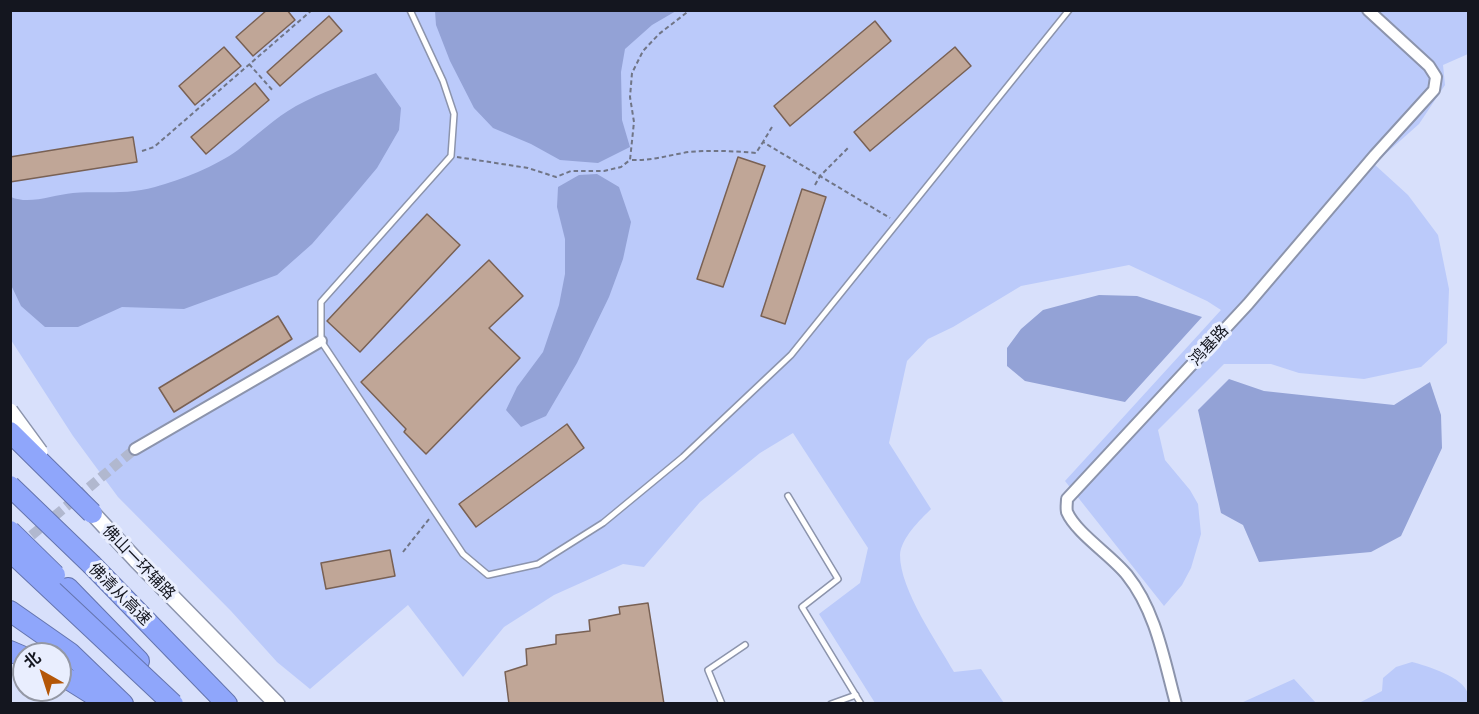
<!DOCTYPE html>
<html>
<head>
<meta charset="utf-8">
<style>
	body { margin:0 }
	#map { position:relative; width:1479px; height:714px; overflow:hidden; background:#d8e0fb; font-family:Barlow,"Noto Sans SC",sans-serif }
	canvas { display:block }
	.frame { position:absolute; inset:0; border:12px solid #14161f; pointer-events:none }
	.north { position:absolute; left:12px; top:642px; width:60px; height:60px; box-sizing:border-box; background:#e9eefe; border:2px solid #9498a5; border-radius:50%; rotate:321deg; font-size:16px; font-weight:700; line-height:24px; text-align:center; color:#14161f }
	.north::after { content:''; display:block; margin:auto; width:21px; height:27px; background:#b45607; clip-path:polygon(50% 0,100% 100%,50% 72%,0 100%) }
</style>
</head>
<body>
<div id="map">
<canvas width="1479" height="714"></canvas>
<div class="frame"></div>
<div class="north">北</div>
</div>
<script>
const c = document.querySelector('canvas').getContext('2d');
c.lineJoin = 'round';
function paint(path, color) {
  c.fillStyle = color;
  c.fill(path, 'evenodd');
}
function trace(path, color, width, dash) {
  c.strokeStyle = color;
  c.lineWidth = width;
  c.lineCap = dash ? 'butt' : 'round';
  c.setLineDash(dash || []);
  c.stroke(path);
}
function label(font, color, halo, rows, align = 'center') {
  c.font = font + ' Barlow,"Noto Sans SC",sans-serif';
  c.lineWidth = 6;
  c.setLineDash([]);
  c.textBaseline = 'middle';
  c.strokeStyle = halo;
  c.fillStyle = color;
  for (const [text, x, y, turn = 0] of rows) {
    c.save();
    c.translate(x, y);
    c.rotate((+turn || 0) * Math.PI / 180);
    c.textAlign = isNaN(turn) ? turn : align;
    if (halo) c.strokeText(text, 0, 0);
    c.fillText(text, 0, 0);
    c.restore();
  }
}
paint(new Path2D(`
	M10 11H1468V54L1443 65 1445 85 1419 124 1374 164 1408 195 1438 235 1449 289 1447 343 1421 367 1364 379 1299 373 1271 364H1224L1158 430 1165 460 1190 490 1198 504 1201 534 1191 568 1182 585 1164 606 1065 481 1221 310 1207 301 1129 265 1021 286 953 327 928 339 907 361 889 443 931 509C920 520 901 538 900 555 900 590 937 642 954 672L981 669 1004 703H875L819 614 860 583 868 548 793 433 760 453 700 502 644 567 623 564 554 595 504 627 463 677 408 605 310 689 277 662 231 611 118 497 73 436 11 340Z
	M1412 662C1427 666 1464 677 1468 694 1469 697 1468 700 1468 703H1359L1382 691 1383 678 1396 667Z
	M1294 679 1316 703H1241Z`), '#bbcafa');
paint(new Path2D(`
	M435 11V10L676 11 652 25 625 49 621 72 622 120 630 147 598 163 560 160 531 144 493 128 474 108 450 61 436 25Z
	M376 73 401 108 399 130 377 168 351 199 312 244 277 275 184 309 122 307 78 327H45L21 306 11 285V197C29 205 53 195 73 193 101 191 127 195 155 187 181 180 216 166 238 150 257 135 275 118 296 106 322 92 349 83 376 73Z
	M597 174 619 187 631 222 623 259 609 297 577 363 546 416 521 427 506 410 517 387 543 352 559 305 565 274V239L557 207 558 187 579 175Z
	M1099 295 1137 296 1202 317 1125 402 1025 381 1007 366V348L1021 329 1043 310Z
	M1229 379 1264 391 1394 405 1430 382 1441 415 1442 448 1401 536 1371 552 1259 562 1243 525 1221 513 1198 410Z`), '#93a2d6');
const building = new Path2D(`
	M267 10H287L295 20 253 56 236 37Z
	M329 16 342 31 280 86 267 72Z
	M875 21 891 41 790 126 774 106Z
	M224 47 241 66 195 105 179 86Z
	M955 47 971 66 870 151 854 132Z
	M255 83 269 100 206 154 191 137Z
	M133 137 137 162 10 182V157Z
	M738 157 765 166 723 287 697 279Z
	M802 189 826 197 785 324 761 316Z
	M427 214 460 245 360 352 327 321Z
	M489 260 523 296 489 328 520 358 426 454 404 432 406 429 361 382Z
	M278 316 292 339 174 412 159 388Z
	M567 424 584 448 476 527 459 504Z
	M390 550 395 576 326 589 321 563Z
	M648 603 664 704H509L505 672 527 665 526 649 556 644V635L590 631 589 620 620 614 619 607Z`);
paint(building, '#c0a697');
trace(building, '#796154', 1.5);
trace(new Path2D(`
	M20 545 135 449`), '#b1b8cf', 10, [10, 5]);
const lane = new Path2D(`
	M410 10 443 81 454 114 451 156 321 302V341L463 554 488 575 538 564 603 523 683 457 791 355 1069 10
	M788 496 838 579 802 607 861 704
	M722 704 708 670 745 645
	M831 704 856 695`);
const street = new Path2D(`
	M135 449 321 341
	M1176 704C1164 660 1156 611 1127 575 1112 556 1076 533 1067 512 1066 508 1067 503 1067 499L1248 304 1375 155 1434 90 1436 77 1429 66 1368 10`);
const secondary = new Path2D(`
	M136 560 277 704`);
const highway = new Path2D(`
	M92 565 227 704
	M68 588 139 661
	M10 611 70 653 123 704
	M10 651 24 657
	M60 674 108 704`);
trace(lane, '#8c94ac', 8);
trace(street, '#8c94ac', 14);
trace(secondary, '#8c94ac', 18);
trace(highway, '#6474ae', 22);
trace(new Path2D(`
	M249 64 274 92
	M772 127 763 142 890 218
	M142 151 154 147 312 10
	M457 157 528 168 556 177 571 171H604L621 167 630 160 634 122 630 97 632 73 643 51 659 34 690 10
	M632 160C652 161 669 155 689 152 711 150 734 151 756 153L763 142
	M815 185 820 176 849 147
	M403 552 429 519`), '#707586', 2, [4.5, 3]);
trace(lane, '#fff', 5);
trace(street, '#fff', 10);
trace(secondary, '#fff', 15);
trace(highway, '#8fa6fb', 20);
const secondaryBridge = new Path2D(`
	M10 411 40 452
	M85 505 136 560`);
const highwayBridge = new Path2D(`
	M10 432 92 513
	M10 486 92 565
	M10 531 55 575
	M10 551 173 704`);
trace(secondaryBridge, '#8c94ac', 18, []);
trace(highwayBridge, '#6474ae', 22, []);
trace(secondaryBridge, '#fff', 15);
trace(highwayBridge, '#8fa6fb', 20);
label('16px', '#14161f', '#e9eefe', [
	["鸿基路",1209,345,-47],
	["佛山一环辅路",139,562,46],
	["佛清从高速",120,594,45]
]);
</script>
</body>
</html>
